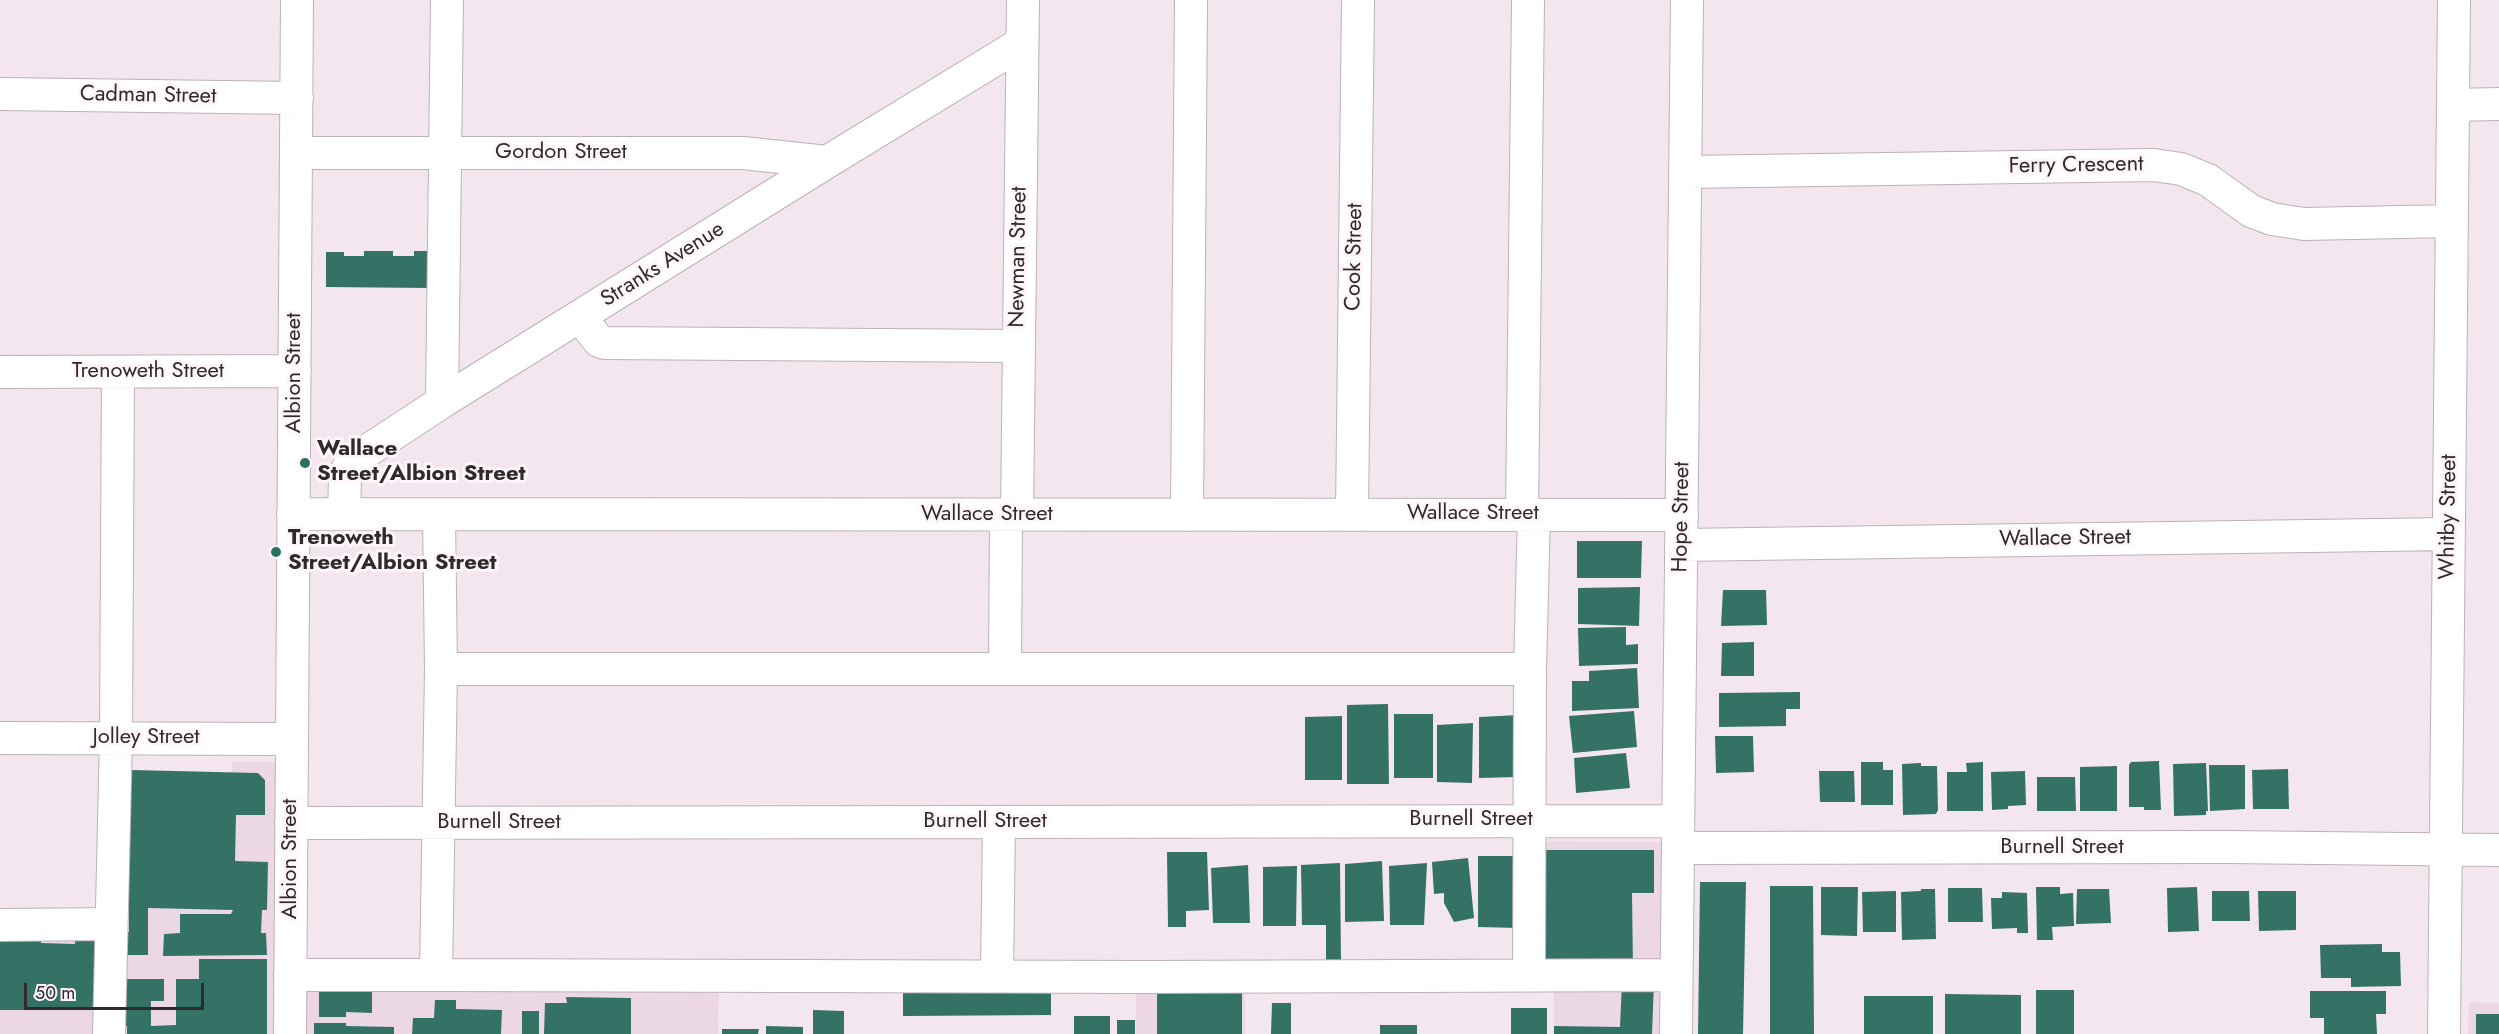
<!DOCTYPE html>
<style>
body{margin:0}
#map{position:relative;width:2499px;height:1034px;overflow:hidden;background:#f4e6ef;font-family:Jost,sans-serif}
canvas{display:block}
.scale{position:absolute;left:24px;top:983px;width:180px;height:27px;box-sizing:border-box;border:3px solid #2f2a2e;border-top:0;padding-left:8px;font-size:18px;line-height:21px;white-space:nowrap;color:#2f2a2e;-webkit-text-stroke:4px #fef5fb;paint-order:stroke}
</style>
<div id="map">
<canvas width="2499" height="1034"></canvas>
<div class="scale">50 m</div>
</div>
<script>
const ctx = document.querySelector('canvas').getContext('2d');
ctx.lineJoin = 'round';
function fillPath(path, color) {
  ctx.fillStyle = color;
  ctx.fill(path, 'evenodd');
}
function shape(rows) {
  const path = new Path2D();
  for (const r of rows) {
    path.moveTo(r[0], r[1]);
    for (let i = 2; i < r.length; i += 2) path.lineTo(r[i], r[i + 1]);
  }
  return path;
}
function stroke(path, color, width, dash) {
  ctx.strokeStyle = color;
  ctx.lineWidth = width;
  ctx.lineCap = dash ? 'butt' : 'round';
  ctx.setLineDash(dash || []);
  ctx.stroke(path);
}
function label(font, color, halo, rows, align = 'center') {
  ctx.font = font + ' Jost,sans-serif';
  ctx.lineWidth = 6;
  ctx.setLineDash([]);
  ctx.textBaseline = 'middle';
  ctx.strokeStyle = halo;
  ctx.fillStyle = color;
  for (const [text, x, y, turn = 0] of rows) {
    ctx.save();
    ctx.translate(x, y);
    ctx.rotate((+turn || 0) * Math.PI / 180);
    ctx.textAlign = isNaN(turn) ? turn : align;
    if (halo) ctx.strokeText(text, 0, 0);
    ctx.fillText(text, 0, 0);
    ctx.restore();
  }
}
const built = shape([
 [232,762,278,762,279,977,719,978,718,1034,0,1034,0,932,126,929,127,809,231,810],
 [1525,841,1662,842,1660,1034,1554,1034,1554,972],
 [1136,981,1245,981,1245,1034,1136,1034],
 [2469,1002,2499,1003,2499,1034,2468,1034]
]);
const building = shape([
 [364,251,393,251,393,256,414,256,414,251,431,251,431,288,326,287,326,252,344,252,344,256,364,256],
 [1577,541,1642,541,1641,578,1577,578],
 [1640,587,1639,626,1578,624,1578,588],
 [1723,590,1766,590,1767,625,1721,626],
 [1626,627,1626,645,1638,644,1638,664,1579,666,1578,628],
 [1754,642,1754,676,1721,676,1722,643],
 [1637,668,1639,708,1572,711,1572,681,1589,681,1589,671],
 [1800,692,1800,709,1786,709,1786,726,1719,727,1719,693],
 [1388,704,1389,784,1347,784,1347,705],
 [1634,711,1637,747,1573,753,1569,716],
 [1394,714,1433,714,1433,778,1394,778],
 [1519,715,1518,777,1479,778,1479,717],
 [1342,716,1342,780,1305,780,1305,717],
 [1473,723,1472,783,1437,782,1437,725],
 [1715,736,1753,736,1754,772,1716,773],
 [1626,753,1630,788,1576,793,1574,758],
 [2159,761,2161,810,2144,810,2144,807,2129,807,2129,765,2131,762],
 [1861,762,1883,762,1883,770,1893,770,1893,805,1861,805],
 [1983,762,1983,811,1947,811,1947,772,1967,772,1966,763],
 [1921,763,1921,766,1937,766,1938,810,1936,814,1903,815,1902,764],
 [2206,763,2208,811,2206,811,2206,815,2174,816,2173,764],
 [2209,765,2245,765,2245,809,2210,811],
 [2117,766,2117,811,2080,811,2080,767],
 [2288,769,2289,809,2253,809,2252,770],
 [131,770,258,773,265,780,265,815,236,815,235,861,268,862,267,910,262,910,261,933,266,933,267,955,163,956,164,934,180,933,180,914,231,914,233,910,148,908,148,955,119,955,119,932,129,932,129,908,117,908,119,787,131,787],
 [1819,771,1854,771,1855,802,1820,802],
 [2025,771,2026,805,2008,806,2008,809,1992,810,1991,772],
 [2037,777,2075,777,2076,811,2037,811],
 [1534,850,1654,850,1654,893,1632,893,1633,970,1544,970],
 [1167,852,1207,852,1209,910,1186,911,1186,927,1168,927],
 [1478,856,1521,856,1519,928,1478,927],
 [1468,858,1474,918,1454,922,1444,903,1444,893,1434,894,1432,862],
 [1382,861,1384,921,1345,922,1345,864],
 [1340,863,1341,963,1326,964,1326,925,1302,925,1301,865],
 [1427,863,1424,925,1390,925,1389,866],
 [1248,865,1250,923,1213,923,1211,868],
 [1297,866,1296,926,1263,926,1263,867],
 [1700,882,1746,882,1743,1034,1698,1034],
 [1770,886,1813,886,1814,1034,1770,1034],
 [1821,887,1858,887,1857,936,1821,935],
 [2036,887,2060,887,2060,894,2073,893,2074,926,2052,927,2053,940,2037,940],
 [2197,887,2199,931,2168,932,2167,888],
 [1948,888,1982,888,1983,922,1948,922],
 [1921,889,1935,889,1936,939,1902,940,1901,892,1921,891],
 [2077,889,2109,889,2111,923,2076,924],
 [1896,891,1896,932,1863,932,1862,892],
 [2212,891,2249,891,2250,921,2212,921],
 [2258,891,2296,891,2296,930,2259,931],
 [2002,892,2027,893,2028,933,2017,933,2017,928,1992,929,1991,898,2002,898],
 [0,936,41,936,41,943,75,944,75,937,100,937,105,1010,0,1010],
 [2382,944,2382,952,2400,952,2401,986,2351,987,2351,978,2321,978,2320,945],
 [199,959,267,959,267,1034,127,1034,127,1026,118,1026,123,979,164,979,164,1001,151,1001,151,1026,176,1025,176,979,199,979],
 [319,981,372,985,372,1013,346,1012,346,1017,319,1017],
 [1157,981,1242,982,1242,1034,1157,1034],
 [1622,981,1654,982,1652,1034,1554,1034,1554,1026,1620,1027],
 [1051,986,1051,1015,903,1016,903,987],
 [2036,990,2074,990,2074,1034,2036,1034],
 [2310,991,2386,991,2386,1014,2376,1014,2377,1034,2324,1034,2324,1018,2310,1018],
 [1945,994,2021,995,2021,1034,1945,1034],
 [1864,996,1933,996,1933,1034,1864,1034],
 [566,997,631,998,631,1034,544,1034,545,1003,567,1003],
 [435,1000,456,1000,456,1009,502,1010,501,1034,412,1034,413,1018,434,1018],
 [1272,1003,1291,1003,1291,1034,1271,1034],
 [1511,1008,1547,1008,1547,1034,1511,1034],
 [813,1010,844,1011,844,1034,813,1034],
 [522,1011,539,1011,539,1034,522,1034],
 [2476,1014,2499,1014,2499,1034,2476,1034],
 [1074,1016,1110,1016,1110,1034,1074,1034],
 [1117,1020,1135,1020,1135,1034,1117,1034],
 [314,1023,346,1023,346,1026,394,1027,394,1034,314,1034],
 [1380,1025,1417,1025,1417,1034,1380,1034],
 [766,1026,803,1027,803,1034,766,1034],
 [722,1029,759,1029,758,1034,722,1034]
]);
const minor = shape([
 [0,94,297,98],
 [2453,105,2499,104],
 [296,153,743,153,827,162],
 [1685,172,2154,165,2181,169,2208,180,2251,211,2272,219,2304,224,2452,221],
 [580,317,599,341,604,343,1018,346],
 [0,372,295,371],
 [442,402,447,0],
 [1352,513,1358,0],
 [293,514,1682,515],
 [344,514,345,477,348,468,358,457,442,402,827,162,1022,43],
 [1522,514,1528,0],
 [439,515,441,669,436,975,1146,977,1676,975],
 [1017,515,1023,0],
 [1187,515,1191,0],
 [1681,545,2449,534],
 [1005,667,1006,515],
 [441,669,1530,669],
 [0,738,292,739],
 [291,823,1678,821],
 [1678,848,2226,847,2499,850],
 [0,925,111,924],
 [290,975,436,975],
 [1529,975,1530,669,1534,514],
 [997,976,999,822],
 [109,1034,116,738,118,372],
 [290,1034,297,0],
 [1676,1034,1687,0],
 [2444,1034,2454,0]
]);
const markers = [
 [305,463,6,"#2c7062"],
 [276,552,6,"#2c7062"]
];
const streetNames = [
 ["Cadman Street",148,96,1],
 ["Gordon Street",561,153],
 ["Ferry Crescent",2076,166,-1],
 ["Newman Street",1019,257,-89],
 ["Cook Street",1355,257,-89],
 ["Stranks Avenue",663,265,-32],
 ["Trenoweth Street",148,372],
 ["Albion Street",295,373,-90],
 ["Wallace Street",1473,514],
 ["Wallace Street",987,515],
 ["Hope Street",1682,517,-89],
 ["Whitby Street",2449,517,-89],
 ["Wallace Street",2065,539,-1],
 ["Jolley Street",146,738],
 ["Burnell Street",1471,820],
 ["Burnell Street",985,822],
 ["Burnell Street",499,823],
 ["Burnell Street",2062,848],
 ["Albion Street",291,859,-90]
];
const poiNames = [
 ["Wallace",317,450],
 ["Street/Albion Street",317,475],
 ["Trenoweth",288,539],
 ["Street/Albion Street",288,564]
];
fillPath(built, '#ecd7e5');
fillPath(building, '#347265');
stroke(minor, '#beb0b9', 34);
stroke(minor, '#fff', 32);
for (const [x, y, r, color] of markers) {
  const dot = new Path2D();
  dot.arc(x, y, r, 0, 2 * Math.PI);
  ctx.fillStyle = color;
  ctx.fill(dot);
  stroke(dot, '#fef5fb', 2);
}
label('22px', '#2f2a2e', '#fef5fb', streetNames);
label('bold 22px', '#2f2a2e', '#fef5fb', poiNames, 'left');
</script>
